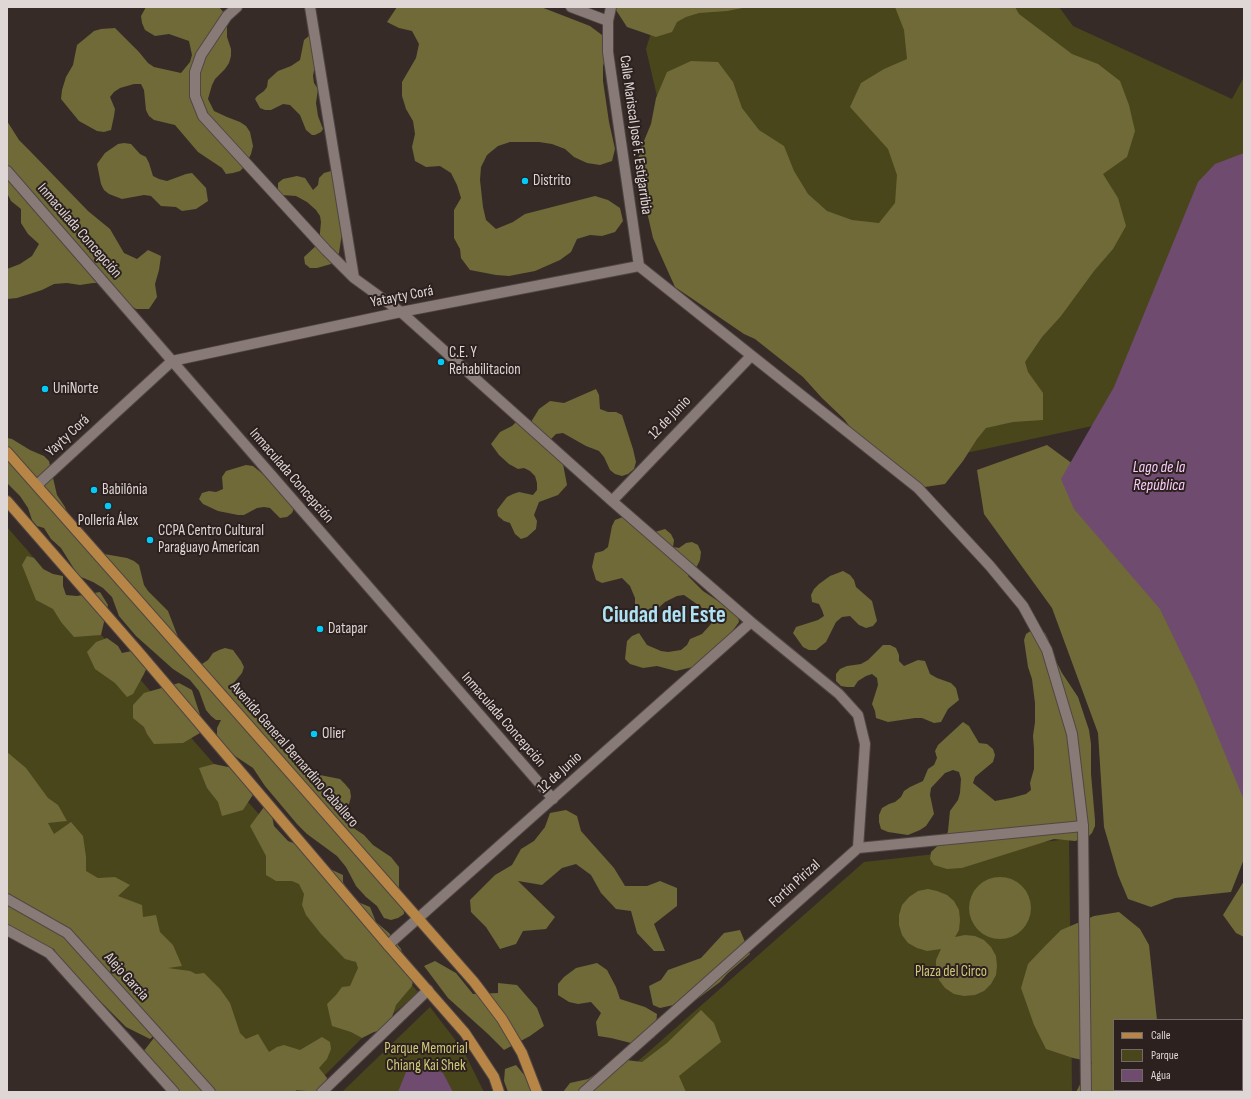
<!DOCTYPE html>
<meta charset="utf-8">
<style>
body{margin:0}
#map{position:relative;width:1251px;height:1099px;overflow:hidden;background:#372b28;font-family:"Sofia Sans Condensed",sans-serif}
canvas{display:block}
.frame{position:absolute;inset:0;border:8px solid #ded7d5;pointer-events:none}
.legend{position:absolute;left:1113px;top:1019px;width:130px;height:72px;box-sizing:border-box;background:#2c211f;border:1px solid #736a68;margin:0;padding:5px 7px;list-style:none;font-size:12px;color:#ded7d5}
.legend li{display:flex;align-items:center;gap:8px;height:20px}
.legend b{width:20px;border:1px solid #736a68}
</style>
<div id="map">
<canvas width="1251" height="1099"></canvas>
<div class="frame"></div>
<ul class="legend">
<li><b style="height:5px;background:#b78646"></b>Calle</li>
<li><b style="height:11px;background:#4a461b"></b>Parque</li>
<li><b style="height:11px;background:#6e4b6f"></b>Agua</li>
</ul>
</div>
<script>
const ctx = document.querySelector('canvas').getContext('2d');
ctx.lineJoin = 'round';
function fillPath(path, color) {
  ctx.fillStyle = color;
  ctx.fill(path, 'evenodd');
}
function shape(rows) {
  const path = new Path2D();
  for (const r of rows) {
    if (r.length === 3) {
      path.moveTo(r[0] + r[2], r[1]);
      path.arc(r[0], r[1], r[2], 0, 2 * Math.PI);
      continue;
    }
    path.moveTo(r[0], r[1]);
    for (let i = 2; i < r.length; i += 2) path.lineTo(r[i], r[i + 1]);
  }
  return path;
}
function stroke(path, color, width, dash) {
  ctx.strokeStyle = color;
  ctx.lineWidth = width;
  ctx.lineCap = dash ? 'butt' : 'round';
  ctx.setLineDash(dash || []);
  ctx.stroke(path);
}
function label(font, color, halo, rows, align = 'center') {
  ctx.font = font + ' "Sofia Sans Condensed",sans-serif';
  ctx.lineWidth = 4;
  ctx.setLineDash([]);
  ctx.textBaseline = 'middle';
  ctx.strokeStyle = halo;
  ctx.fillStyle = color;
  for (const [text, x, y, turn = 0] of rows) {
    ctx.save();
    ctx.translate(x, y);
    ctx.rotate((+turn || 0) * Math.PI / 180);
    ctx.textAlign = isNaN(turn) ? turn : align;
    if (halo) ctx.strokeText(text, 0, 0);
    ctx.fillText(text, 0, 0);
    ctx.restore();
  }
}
const green = shape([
 [659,7,1059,7,1073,26,1232,99,1244,77,1244,230,1121,420,942,458,701,285,646,49],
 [7,527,214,764,419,993,362,1038,308,1092,222,1092,7,884],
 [1069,839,1072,1092,603,1092,864,862],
 [430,1007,463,1050,484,1092,342,1092]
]);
const forest = shape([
 [146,7,219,7,227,16,227,37,231,49,231,56,229,63,225,69,215,79,212,85,208,99,214,111,227,117,240,122,246,126,250,132,253,146,251,154,245,166,240,171,233,173,226,174,222,168,198,152,175,125,154,120,149,116,146,110,144,90,141,84,134,84,120,88,114,92,110,97,115,109,114,116,111,130,104,132,97,131,79,121,61,99,62,90,66,77,73,65,77,45,94,31,101,29,115,28,139,52,148,63,154,67,181,73,190,62,192,55,189,41,169,34,155,36,145,30,142,23,141,16],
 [397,7,541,7,590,26,602,35,608,52,603,66,603,81,609,122,615,149,612,161,600,165,587,163,574,157,565,149,552,144,539,142,510,142,498,146,487,155,481,167,480,180,483,207,486,220,496,229,513,222,525,214,595,196,608,200,620,208,623,221,615,232,602,236,590,235,577,239,571,252,560,260,535,271,509,276,496,275,470,270,461,258,460,249,454,238,454,210,461,198,457,185,451,173,440,166,426,167,415,161,412,147,415,134,413,121,406,109,402,96,402,82,416,58,419,44,412,31,399,28,387,22],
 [614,7,748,7,727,11,699,13,686,17,677,22,672,32,656,37,627,27],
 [895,7,1015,7,1019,14,1072,54,1098,64,1120,81,1129,105,1135,131,1127,157,1103,174,1118,198,1126,226,1113,249,1094,271,1061,316,1042,337,1025,362,1028,372,1043,393,1043,420,1013,422,986,428,977,439,963,461,945,484,918,488,861,441,844,419,822,398,803,377,755,339,744,334,675,287,653,238,647,212,646,185,638,159,641,148,651,124,656,98,667,72,691,61,718,62,733,82,742,108,759,130,784,146,794,171,808,194,827,211,852,220,879,223,895,203,897,175,888,149,850,107,861,83,884,69,907,59,904,30],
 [310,35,316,59,313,76,314,83,318,89,316,103,318,116,323,129,321,132,315,135,312,135,306,130,300,115,290,105,283,104,271,110,265,110,260,108,255,99,257,96,264,91,267,87,268,80,278,71,291,66,300,60,304,40],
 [7,121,19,140,29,150,88,211,110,229,124,253,137,259,148,250,161,256,159,270,155,284,157,297,149,309,136,309,125,302,118,290,106,283,93,283,80,285,67,283,54,284,42,290,17,298,7,299,7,269,20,264,32,256,39,244,28,234,21,223,21,209,11,201,7,193],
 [124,143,131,144,140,154,146,157,149,163,153,176,159,179,167,181,186,174,192,173,206,188,208,201,196,209,182,211,176,207,161,206,151,196,144,195,122,199,109,194,104,190,101,184,97,164,105,153,118,144],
 [331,171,337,173,344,220,339,253,336,259,331,264,317,268,310,268,305,264,304,257,319,243,321,222,320,216,316,210,307,202,296,196,282,195,278,190,278,183,283,179,297,176,305,178,313,190,318,185,319,178,324,173],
 [596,389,599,395,600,409,608,412,616,412,622,415,633,449,636,462,634,469,628,474,622,476,615,474,610,470,604,457,599,451,586,446,563,433,556,434,551,439,555,452,563,464,567,485,558,495,539,502,534,515,537,521,536,529,527,537,521,539,515,534,510,523,504,521,498,516,497,510,507,497,513,494,519,492,533,495,537,490,537,483,535,476,530,471,524,468,518,469,509,464,499,455,491,444,500,432,512,426,517,421,524,424,531,422,539,409,550,401,564,403],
 [7,438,12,439,30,450,44,456,49,461,57,495,65,507,70,520,80,529,86,533,99,549,104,554,127,558,134,561,139,565,144,585,148,591,168,611,178,637,196,660,202,664,208,660,213,653,219,650,225,648,233,650,241,661,244,667,242,673,233,684,235,690,241,692,247,696,253,709,250,712,270,729,280,748,309,767,320,775,340,779,345,784,350,790,351,797,349,804,344,810,344,816,348,822,352,827,364,835,373,845,391,857,399,867,399,887,403,901,404,914,398,918,391,920,384,918,377,906,366,897,356,886,346,867,337,856,307,834,297,824,265,786,253,768,229,752,219,742,217,736,217,728,221,720,216,720,211,716,206,710,199,691,190,680,173,669,136,636,119,616,112,597,103,588,93,582,81,577,76,572,61,548,51,539,44,528,37,526,32,520,28,508,20,496,7,483],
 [1047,445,1148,519,1244,734,1244,859,1231,892,1175,898,1151,907,1128,899,1118,875,1104,827,1098,733,1052,608,984,514,977,470],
 [246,465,253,466,264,475,295,506,292,513,287,517,280,518,270,508,264,507,257,508,244,515,238,515,218,511,203,504,199,499,202,493,209,491,216,492,223,489,222,477,226,471],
 [628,515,645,535,665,529,671,534,674,540,673,547,679,548,686,543,692,542,698,545,701,552,700,560,697,566,688,576,703,591,721,603,738,616,739,622,731,633,728,639,697,666,676,671,657,666,643,668,630,664,625,659,627,641,632,636,639,633,647,645,661,651,668,652,681,650,687,645,690,639,702,634,711,624,710,617,701,607,684,595,677,596,665,602,655,611,642,615,637,612,635,605,635,598,630,586,622,578,602,583,596,580,592,567,595,553,603,551,608,547,612,526,615,520],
 [27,556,34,558,43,569,53,574,63,576,63,586,66,595,77,596,100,592,108,605,101,635,74,637,61,622,53,609,36,600,22,565],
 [843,571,850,575,854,580,856,587,872,601,877,621,873,626,866,628,859,625,850,616,842,617,836,622,826,642,816,650,809,650,803,647,793,633,796,627,818,620,824,616,822,610,819,604,812,602,811,595,814,589,819,584,830,576],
 [1039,628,1045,633,1048,639,1056,661,1062,673,1078,697,1089,730,1091,744,1091,774,1095,820,1095,826,1092,833,1088,837,1075,841,1054,839,962,868,947,869,934,865,930,859,931,852,946,838,948,831,950,811,958,800,960,793,961,779,959,772,953,770,945,773,931,788,930,795,934,814,926,826,920,830,908,835,888,832,881,829,879,822,879,815,882,808,889,804,895,802,901,797,904,791,910,787,923,781,928,769,934,765,937,758,935,751,938,745,963,722,969,726,979,743,987,744,993,749,995,755,993,762,975,777,973,783,995,801,1011,798,1026,794,1031,790,1030,783,1034,769,1034,749,1033,736,1035,722,1035,703,1032,679,1028,667,1024,640,1026,634,1032,630],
 [107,638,118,646,122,653,137,650,151,658,144,674,133,694,127,697,115,683,95,669,87,652,96,642],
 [883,645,890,645,896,648,899,655,899,661,904,666,918,660,925,661,930,674,937,678,951,683,956,688,959,700,948,709,941,722,934,723,922,718,915,718,888,722,876,718,875,711,872,704,878,685,877,678,872,674,866,676,858,681,854,687,847,687,841,686,836,681,836,674,840,669,847,666,861,664,868,660],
 [179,683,192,690,205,730,183,743,154,744,147,734,144,727,133,718,133,705,144,693],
 [7,752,26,768,48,798,58,805,67,821,48,823,54,834,71,822,83,836,86,857,86,871,98,878,115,877,130,885,118,896,142,905,143,917,156,915,160,932,173,945,182,966,168,968,190,971,196,974,204,973,220,989,230,1003,240,1033,246,1039,258,1034,269,1052,277,1047,284,1045,300,1050,322,1037,330,1042,331,1049,327,1059,319,1068,327,1078,325,1089,317,1092,296,1090,296,1092,180,1092,143,1052,160,1030,150,1039,126,1027,83,984,63,969,54,949,23,939,7,927],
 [214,764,247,771,256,790,243,810,222,816,218,802,207,788,199,768],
 [264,807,272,816,274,826,288,841,314,851,317,870,330,869,343,875,343,882,349,892,358,902,370,907,376,922,389,933,401,949,405,964,414,975,412,986,396,1005,388,1029,374,1032,362,1038,351,1032,332,1026,327,1004,336,995,342,987,350,986,358,968,356,962,345,959,321,934,306,915,302,905,304,894,299,884,292,881,276,881,266,875,266,856,250,826],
 [566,810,577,816,581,831,614,868,625,886,647,886,660,881,677,888,677,906,654,924,665,951,654,951,637,933,631,911,616,909,601,893,591,875,576,864,562,868,542,885,518,881,555,917,546,929,523,931,516,944,500,949,486,927,471,912,470,900,495,875,512,865,521,849,534,841,545,827,550,813],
 [1000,908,31],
 [1244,881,1244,937,1236,933,1223,915],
 [928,889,937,891,947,895,954,901,959,910,960,920,959,930,955,937,965,935,975,936,984,940,991,947,996,956,997,966,996,975,991,984,984,991,975,995,964,996,954,994,945,988,939,980,936,970,936,960,941,949,927,951,917,948,908,943,902,935,899,925,899,915,902,905,909,897,918,891],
 [1119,912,1140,929,1149,945,1157,1020,1114,1020,1114,1090,1224,1090,1226,1091,1228,1090,1242,1090,1242,1078,1244,1076,1244,1092,1076,1092,1092,1062,1073,1058,1046,1049,1034,1025,1021,988,1028,964,1046,945,1061,930,1094,916],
 [740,930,750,954,727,974,720,982,696,1000,660,1008,653,1005,649,986,661,980,668,970,701,958,724,933],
 [435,961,456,973,473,994,498,993,498,983,517,985,537,1008,544,1026,530,1036,504,1050,488,1034,448,998,424,966],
 [597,963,607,970,616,987,620,999,645,1007,657,1014,655,1037,643,1046,611,1038,598,1036,596,1022,601,1013,591,1002,578,1004,569,1002,558,995,558,984,564,977,576,968],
 [701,1010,714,1023,721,1042,679,1076,686,1092,563,1092,570,1083,588,1079,619,1059,642,1062,667,1043],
 [516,1065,530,1082,533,1092,508,1092,504,1081,505,1069]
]);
const water = shape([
 [1244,153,1244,800,1197,686,1160,609,1074,509,1061,479,1114,387,1198,182,1215,164],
 [434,1069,443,1073,453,1092,398,1092,406,1072]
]);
const street = shape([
 [237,7,227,16,201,55,195,72,195,96,203,116,326,250,354,278,401,312,612,501,751,622,839,694,858,715,865,744,858,848],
 [310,7,354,278],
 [571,7,608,21],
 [7,171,553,799],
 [37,485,172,361,401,312,639,266],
 [612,501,751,356],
 [388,945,751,622],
 [322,1092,428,990],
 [584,1092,858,848,1083,826]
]);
const secondary = shape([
 [611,7,608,21,608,52,639,266,918,488,990,566,1023,606,1047,650,1072,734,1083,826,1086,1092],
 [7,899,67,933,210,1092],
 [7,930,49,953,174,1092]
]);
const primary = shape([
 [7,452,227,701,474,982,502,1019,522,1053,537,1092],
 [7,501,137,650,388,945,465,1033,494,1077,499,1092]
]);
const markers = [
 [525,181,4,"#03cbf9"],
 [441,362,4,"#03cbf9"],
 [45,389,4,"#03cbf9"],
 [94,490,4,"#03cbf9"],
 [108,506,4,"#03cbf9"],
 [150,540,4,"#03cbf9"],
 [320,629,4,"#03cbf9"],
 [314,734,4,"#03cbf9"]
];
const streetNames = [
 ["Calle Mariscal José F. Estigarribia",635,135,82],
 ["Inmaculada Concepción",79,231,49],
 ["Yatayty Corá",402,297,-11],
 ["12 de Junio",670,418,-46],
 ["Yayty Corá",68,436,-43],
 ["Inmaculada Concepción",291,476,49],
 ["Inmaculada Concepción",503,720,49],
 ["Avenida General Bernardino Caballero",294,755,49],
 ["12 de Junio",560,773,-42],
 ["Fortín Pirizal",795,884,-42],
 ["Alejo García",126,977,48]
];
const poiNames = [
 ["Distrito",533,181],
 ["C.E. Y",449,353],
 ["Rehabilitacion",449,370],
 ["UniNorte",53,389],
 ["Babilônia",102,490],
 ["Pollería Álex",108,521,"center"],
 ["CCPA Centro Cultural",158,531],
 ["Paraguayo American",158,548],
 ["Datapar",328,629],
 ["Olier",322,734]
];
const parkNames = [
 ["Plaza del Circo",951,972],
 ["Parque Memorial",426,1049],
 ["Chiang Kai Shek",426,1066]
];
const waterNames = [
 ["Lago de la",1159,468],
 ["República",1159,486]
];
const townNames = [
 ["Ciudad del Este",664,616]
];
fillPath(green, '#4a461b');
fillPath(forest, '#6f6a38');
fillPath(water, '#6e4b6f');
stroke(street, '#504744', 12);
stroke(secondary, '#504744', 12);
stroke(primary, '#504744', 12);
stroke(street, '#887b77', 10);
stroke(secondary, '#887b77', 10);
stroke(primary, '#b78646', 10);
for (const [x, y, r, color] of markers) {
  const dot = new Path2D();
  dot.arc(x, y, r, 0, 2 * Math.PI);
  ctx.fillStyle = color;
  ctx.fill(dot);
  stroke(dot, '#2c211f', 1.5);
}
label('15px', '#ded7d5', '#2c211f', streetNames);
label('15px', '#ded7d5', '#2c211f', poiNames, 'left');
label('15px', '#cfc879', '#2c211f', parkNames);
label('italic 16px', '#faccfb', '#2c211f', waterNames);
label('bold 23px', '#aee3f6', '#2c211f', townNames);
</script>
